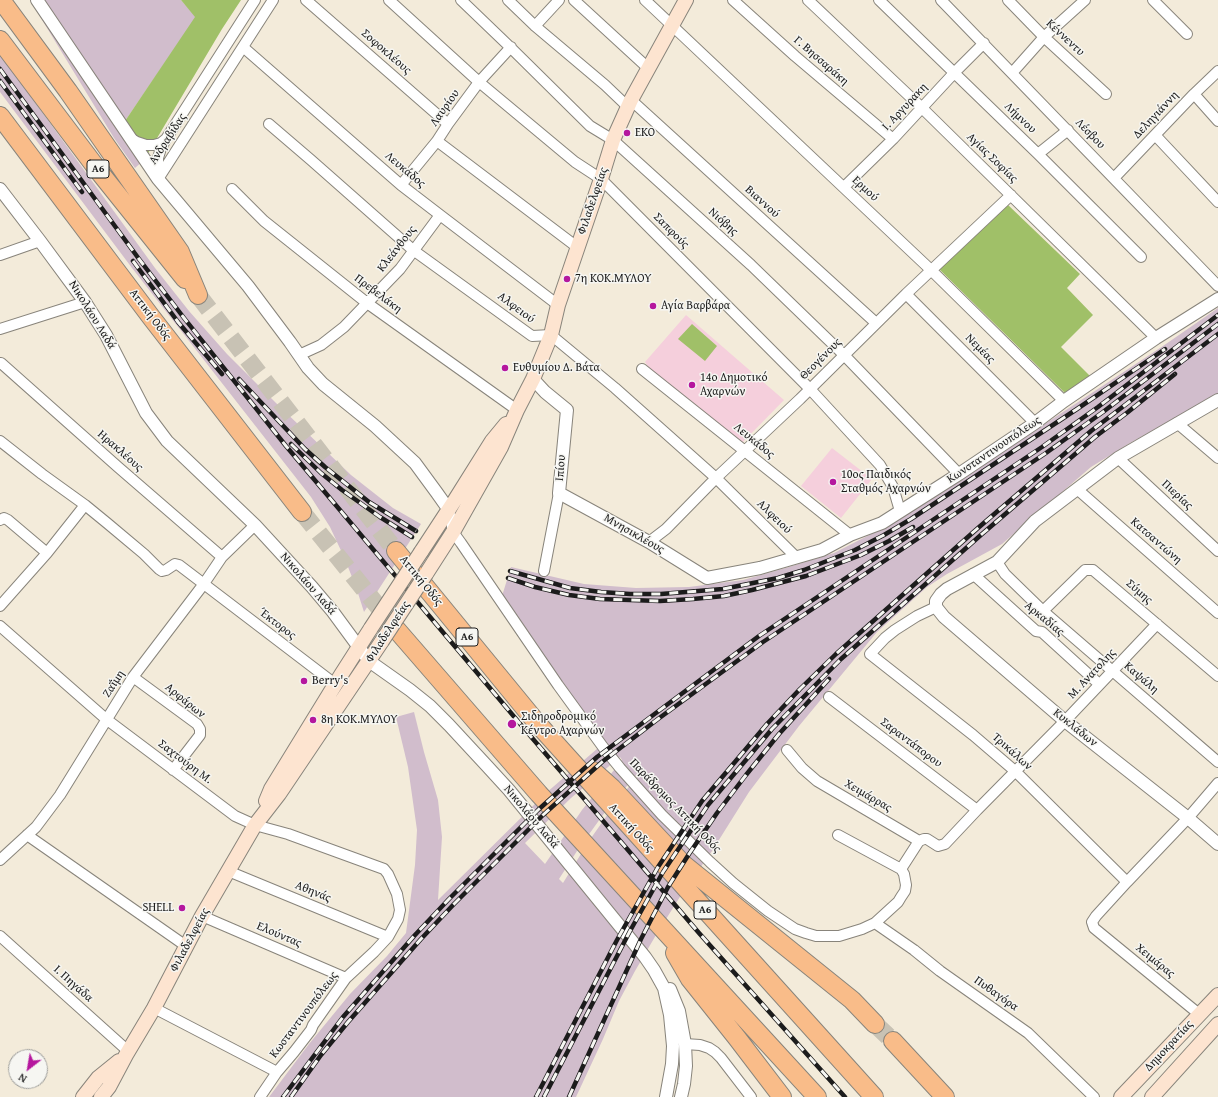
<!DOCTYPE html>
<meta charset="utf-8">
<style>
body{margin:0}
#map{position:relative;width:1218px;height:1097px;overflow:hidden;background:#f3ebda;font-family:"Gentium Book Plus",serif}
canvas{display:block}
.north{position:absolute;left:8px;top:1049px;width:40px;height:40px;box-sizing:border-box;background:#f6f6f2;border:1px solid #9f9f9c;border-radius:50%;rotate:211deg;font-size:11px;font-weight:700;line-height:16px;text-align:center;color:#1c1c1c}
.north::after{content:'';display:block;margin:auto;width:14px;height:18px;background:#b5179e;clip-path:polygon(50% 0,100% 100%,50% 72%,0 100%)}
</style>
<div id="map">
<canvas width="1218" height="1097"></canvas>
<div class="north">N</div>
</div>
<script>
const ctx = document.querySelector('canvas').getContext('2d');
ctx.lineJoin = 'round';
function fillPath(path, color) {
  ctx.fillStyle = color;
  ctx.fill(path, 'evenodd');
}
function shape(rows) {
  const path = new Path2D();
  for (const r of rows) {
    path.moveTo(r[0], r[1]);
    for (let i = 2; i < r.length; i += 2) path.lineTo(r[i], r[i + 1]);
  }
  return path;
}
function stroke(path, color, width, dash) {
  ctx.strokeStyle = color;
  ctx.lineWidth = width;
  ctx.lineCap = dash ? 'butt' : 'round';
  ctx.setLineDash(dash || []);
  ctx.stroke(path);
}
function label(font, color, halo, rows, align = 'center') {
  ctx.font = font + ' "Gentium Book Plus",serif';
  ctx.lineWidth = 3;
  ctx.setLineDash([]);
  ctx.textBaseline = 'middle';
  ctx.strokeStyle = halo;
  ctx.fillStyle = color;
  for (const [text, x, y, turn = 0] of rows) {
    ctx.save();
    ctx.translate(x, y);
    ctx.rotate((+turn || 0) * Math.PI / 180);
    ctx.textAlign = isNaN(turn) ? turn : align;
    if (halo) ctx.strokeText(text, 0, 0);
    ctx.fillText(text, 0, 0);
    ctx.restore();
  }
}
const built = shape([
 [686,315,784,400,742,443,649,368,645,362],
 [832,448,872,479,841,518,801,486]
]);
const industrial = shape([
 [30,0,181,0,196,17,121,127,144,160,135,168,114,138],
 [0,54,155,268,189,311,227,354,276,403,351,475,393,508,421,524,364,612,356,587,344,557,330,527,311,497,132,268,0,92],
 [1218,308,1218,394,1130,443,1091,467,1002,544,947,574,927,587,877,632,799,726,749,792,712,851,683,892,656,935,635,971,619,1001,603,1039,576,1097,269,1097,309,1044,350,994,387,956,406,933,415,865,417,830,408,767,396,717,414,712,424,752,438,800,442,837,438,900,546,793,605,742,502,596,511,567,584,584,636,588,689,587,743,580,789,567,834,553,879,530,925,503,1163,346],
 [620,757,622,760,582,810,545,864,525,843,571,798],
 [637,774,638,776,617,801,589,841,563,883,559,879,577,851,605,812]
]);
const green = shape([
 [181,0,241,0,222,29,144,160,121,127,195,17],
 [1007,204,1080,274,1067,288,1093,315,1061,347,1091,377,1066,394,939,269],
 [692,324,717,346,705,361,678,339]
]);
const motorwayTunnel = shape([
 [198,295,396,551],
 [302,512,396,629],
 [875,1024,893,1041]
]);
const minor = shape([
 [306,0,448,124],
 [389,0,479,82,575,162,601,179,810,389,880,465,893,487,900,511],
 [461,0,510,47,590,126,613,140,751,265,844,355,959,474],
 [508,0,535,26,605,85,628,107],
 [574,0,648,68],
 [645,0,931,270,1064,401],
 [733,0,795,56,893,139],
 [808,0,922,108,1156,338],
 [879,0,1038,154,1141,257],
 [941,0,1218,286],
 [1008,0,1044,37,1106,94],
 [1153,0,1187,34],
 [535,26,559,0],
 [243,47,401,185,440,215,558,305],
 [1012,73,1044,37,1085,0],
 [1194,94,1218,121],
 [631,100,876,323],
 [269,124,311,160,413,250,532,336,551,335,615,388,716,478,796,557],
 [1155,135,1218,202],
 [130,138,137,142,146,145,154,145,161,143,166,139],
 [437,141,577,247],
 [1038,154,1068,130],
 [1114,178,1194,94,1218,71],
 [158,179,273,0],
 [158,179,158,158,161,148,166,139,255,0],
 [401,185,437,141,448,124,479,82,511,47],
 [844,187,893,139,955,72,984,43],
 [232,189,264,221,367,303,517,410],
 [0,255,40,241],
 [906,294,1035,423],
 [0,329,85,302],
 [299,355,321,345,344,327,400,269,440,215],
 [0,364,1,363,118,467,222,557],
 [642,369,850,535],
 [1177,423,1218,458],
 [0,441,42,474,85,505,107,523,144,554,159,569,162,571,166,570,175,564,179,565,335,684],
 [1118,458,1218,551],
 [1077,489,1218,613],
 [449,510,453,532,461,543,558,685,603,747,620,768,662,815,710,862,733,883,768,911,795,929,806,933,816,936,839,936,862,929,875,923,898,902,901,897,905,891,906,885,904,874,901,869,919,841],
 [0,520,4,518,8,520,47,553],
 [649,542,666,529,716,478,800,399,906,294,1011,195],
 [997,562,1005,574,1043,611,1218,762],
 [544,571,559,493],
 [973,574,1036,631,1042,632,1099,684],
 [0,606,47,553,85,505],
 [936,607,917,616,895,630,885,638,870,654,973,735,1015,771,1127,882],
 [1043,611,1085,570,1093,570,1218,676],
 [0,626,106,719,235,816,255,825,288,834,384,869,388,874,397,894,400,910,398,919,388,937,374,952,346,978,313,1025,311,1030,294,1052,277,1072,260,1097],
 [133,677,197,724,200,729,200,735,173,770],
 [829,697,977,810],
 [787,750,802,768,817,781,919,841],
 [27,835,186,946],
 [838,835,901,869],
 [919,841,924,839,927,839,938,846,945,844,977,810,1065,721,1157,624],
 [0,860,36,827,60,795,133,677,203,585,222,557,255,525],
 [228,871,388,937],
 [202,916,346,978],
 [875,923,914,950,940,971,1028,1033,1094,1097],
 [0,936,128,1051],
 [154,1008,277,1072],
 [1199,1014,1094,928,1092,922,1096,916,1127,882,1188,818,1218,783],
 [685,1044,700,1045,709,1048,715,1052,721,1058,751,1097]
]);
const tertiary = shape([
 [37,0,158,179,248,286,290,342,308,368,323,384,375,426,415,463,437,493,449,510],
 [0,189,40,241,85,302,106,335,146,413,167,441,255,525,312,587,333,612,369,661,410,690,430,706,449,725,487,766,509,790,645,957,654,970,664,988,670,1015,673,1046,672,1064,666,1097],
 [533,379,545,392,567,410,559,493,649,542,707,578,760,568,822,550,850,535,882,523,959,474,1035,423,1064,401,1156,338,1218,299],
 [1218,400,1118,458,1035,521,997,562,947,589,941,594,936,601,936,607,944,617,1065,721,1188,818,1218,844],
 [670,989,679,1011,685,1044,686,1066,684,1084,681,1097]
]);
const secondary = shape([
 [421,552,455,500,492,441,506,424],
 [426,574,453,532,501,447,517,410,533,379,551,335,558,305,601,179,613,140,631,100,686,0],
 [266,801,271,789,341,675,371,628],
 [83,1097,98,1078,119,1061],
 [101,1097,109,1087,126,1055,154,1008,202,916,255,825,279,794,382,641],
 [1121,1097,1218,995],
 [1152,1097,1218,1024]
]);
const motorway = shape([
 [1,0,68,91,180,252,198,295],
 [0,40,101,174,185,279],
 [0,116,151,317,302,512],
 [396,551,537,723,874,1097],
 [396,629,539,794,817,1097],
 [593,771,612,788,683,864,852,1000,875,1024],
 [675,953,690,979,737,1038,782,1097],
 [893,1041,945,1097]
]);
const rail = shape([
 [0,69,139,259,184,318,286,446,527,732,699,933,845,1097],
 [0,81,82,192],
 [133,261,178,322,222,374],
 [239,379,305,449,325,467,369,502,416,531],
 [291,444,321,473,342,490,380,517,412,537],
 [510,571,570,588,601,592,630,594,661,594,723,589,778,578,804,570,855,550,884,535,911,519,1077,409,1165,349],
 [508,578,535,587,569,595,600,599,660,601,693,599,724,596,752,590,806,576,861,555,889,541,913,527],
 [283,1097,343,1017,415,935,449,899,538,810,597,757,759,636,1042,447,1098,407,1218,315],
 [291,1097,321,1055,348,1022,421,939,454,904,543,815,602,762,658,719,763,642,1046,453,1103,412,1218,324],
 [536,1097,617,940,658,867,702,801,767,724,800,689,836,654,978,528,1091,431,1218,334],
 [544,1097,630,931,663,872,708,805,772,729,841,659,982,534,1095,437,1128,412,1175,374],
 [569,1097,641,939,668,887,689,854,717,813,746,775,779,734,829,679]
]);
const secondaryBridge = shape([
 [371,628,421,552],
 [382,641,426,574]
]);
const markers = [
 [627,133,4,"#b5179e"],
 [567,279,4,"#b5179e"],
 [653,306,4,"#b5179e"],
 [505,368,4,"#b5179e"],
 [692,385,4,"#b5179e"],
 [833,482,4,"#b5179e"],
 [304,681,4,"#b5179e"],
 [313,720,4,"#b5179e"],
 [512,724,5,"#b5179e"],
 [182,908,4,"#b5179e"]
];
const shields = [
 [98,169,22],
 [467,637,22],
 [705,910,22]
];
const shieldNames = [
 ["Α6",98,169],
 ["Α6",467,637],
 ["Α6",705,910]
];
const streetNames = [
 ["Κέννεντυ",1065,38,43],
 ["Σοφοκλέους",386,52,41],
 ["Γ. Βησσαράκη",821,61,41],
 ["Ι. Αργυρακη",905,107,-47],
 ["Λαυρίου",445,108,-55],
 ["Δεληγιάννη",1156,115,-47],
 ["Λήμνου",1020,118,44],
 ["Λέσβου",1090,134,46],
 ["Ανδραβίδας",168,139,-57],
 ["Αγίας Σοφίας",992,158,44],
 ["Λευκάδος",405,170,40],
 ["Ερμού",865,189,43],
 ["Φιλαδελφείας",593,201,-71],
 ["Βιαννού",762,202,42],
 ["Νιόβης",723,222,42],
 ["Σαπφούς",671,231,45],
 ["Κλεάνθους",397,249,-52],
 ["Πρεβελάκη",378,294,37],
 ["Αλφειού",516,308,37],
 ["Νικολάου Λαδά",92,315,58],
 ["Αττική Οδός",150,315,53],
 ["Νεμέας",980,349,45],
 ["Θεογένους",821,359,-45],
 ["Λευκάδος",754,441,39],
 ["Κωνσταντινουπόλεως",994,450,-34],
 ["Ηρακλέους",120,451,41],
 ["Ιπίου",561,468,-85],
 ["Πιερίας",1177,495,43],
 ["Αλφειού",774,517,44],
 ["Μνησικλέους",634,534,30],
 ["Κατσαντώνη",1156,541,41],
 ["Αττική Οδός",421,581,51],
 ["Νικολάου Λαδά",308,584,49],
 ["Σύμης",1139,592,41],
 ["Αρκαδίας",1044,619,39],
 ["Έκτορος",277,624,37],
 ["Φιλαδελφείας",388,632,-57],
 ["Μ. Ανατολης",1092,674,-47],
 ["Καψάλη",1141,678,41],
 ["Ζαΐμη",114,684,-57],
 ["Αρφάρων",185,701,39],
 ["Κυκλάδων",1075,728,39],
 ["Σαραντάπορου",911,743,37],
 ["Τρικάλων",1012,752,42],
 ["Σαχτούρη Μ.",185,762,37],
 ["Χειμάρρας",868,796,30],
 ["Παράδρομος Αττική Οδός",675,806,46],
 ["Νικολάου Λαδά",531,817,50],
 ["Αττική Οδός",631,828,48],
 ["Αθηνάς",313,892,22],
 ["Ελούντας",279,935,23],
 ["Φιλαδελφείας",190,940,-62],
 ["Χειμάρας",1155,961,39],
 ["Ι. Πηγάδα",73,984,42],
 ["Πυθαγόρα",996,994,35],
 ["Κωσταντινουπόλεως",304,1015,-53],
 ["Δημοκρατίας",1169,1046,-47]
];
const poiNames = [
 ["EKO",635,133],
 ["7η ΚΟΚ.ΜΥΛΟΥ",575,279],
 ["Αγία Βαρβάρα",661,306],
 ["Ευθυμίου Δ. Βάτα",513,368],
 ["14ο Δημοτικό",700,378],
 ["Αχαρνών",700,392],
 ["10ος Παιδικός",841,475],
 ["Σταθμός Αχαρνών",841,489],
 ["Berry's",312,681],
 ["Σιδηροδρομικό",521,717],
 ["Κέντρο Αχαρνών",521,731],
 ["8η ΚΟΚ.ΜΥΛΟΥ",321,720],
 ["SHELL",174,908,"right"]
];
fillPath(built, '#f5cfdc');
fillPath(industrial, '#d1bdcc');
fillPath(green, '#a0c068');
stroke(motorwayTunnel, '#c8c2b4', 18, [18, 9]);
stroke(minor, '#88847b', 12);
stroke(tertiary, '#88847b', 14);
stroke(secondary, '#88847b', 16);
stroke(motorway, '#88847b', 20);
stroke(minor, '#fff', 10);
stroke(tertiary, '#fff', 12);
stroke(secondary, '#fde4d0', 14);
stroke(motorway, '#f9bc89', 18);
stroke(rail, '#1c1c1c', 4.5);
stroke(rail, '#f6f6f2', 3, [9]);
stroke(secondaryBridge, '#88847b', 16, []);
stroke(secondaryBridge, '#fde4d0', 14);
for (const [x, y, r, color] of markers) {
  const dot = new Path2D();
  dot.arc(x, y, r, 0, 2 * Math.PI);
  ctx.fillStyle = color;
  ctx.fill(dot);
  stroke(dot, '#f6f6f2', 1.5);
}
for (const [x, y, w] of shields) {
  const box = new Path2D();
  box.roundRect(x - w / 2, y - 9, w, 18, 3);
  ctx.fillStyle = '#f6f6f2';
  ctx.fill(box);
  stroke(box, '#1c1c1c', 1);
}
label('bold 11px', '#1c1c1c', null, shieldNames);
label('12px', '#1c1c1c', '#f6f6f2', streetNames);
label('12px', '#1c1c1c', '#f6f6f2', poiNames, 'left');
</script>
